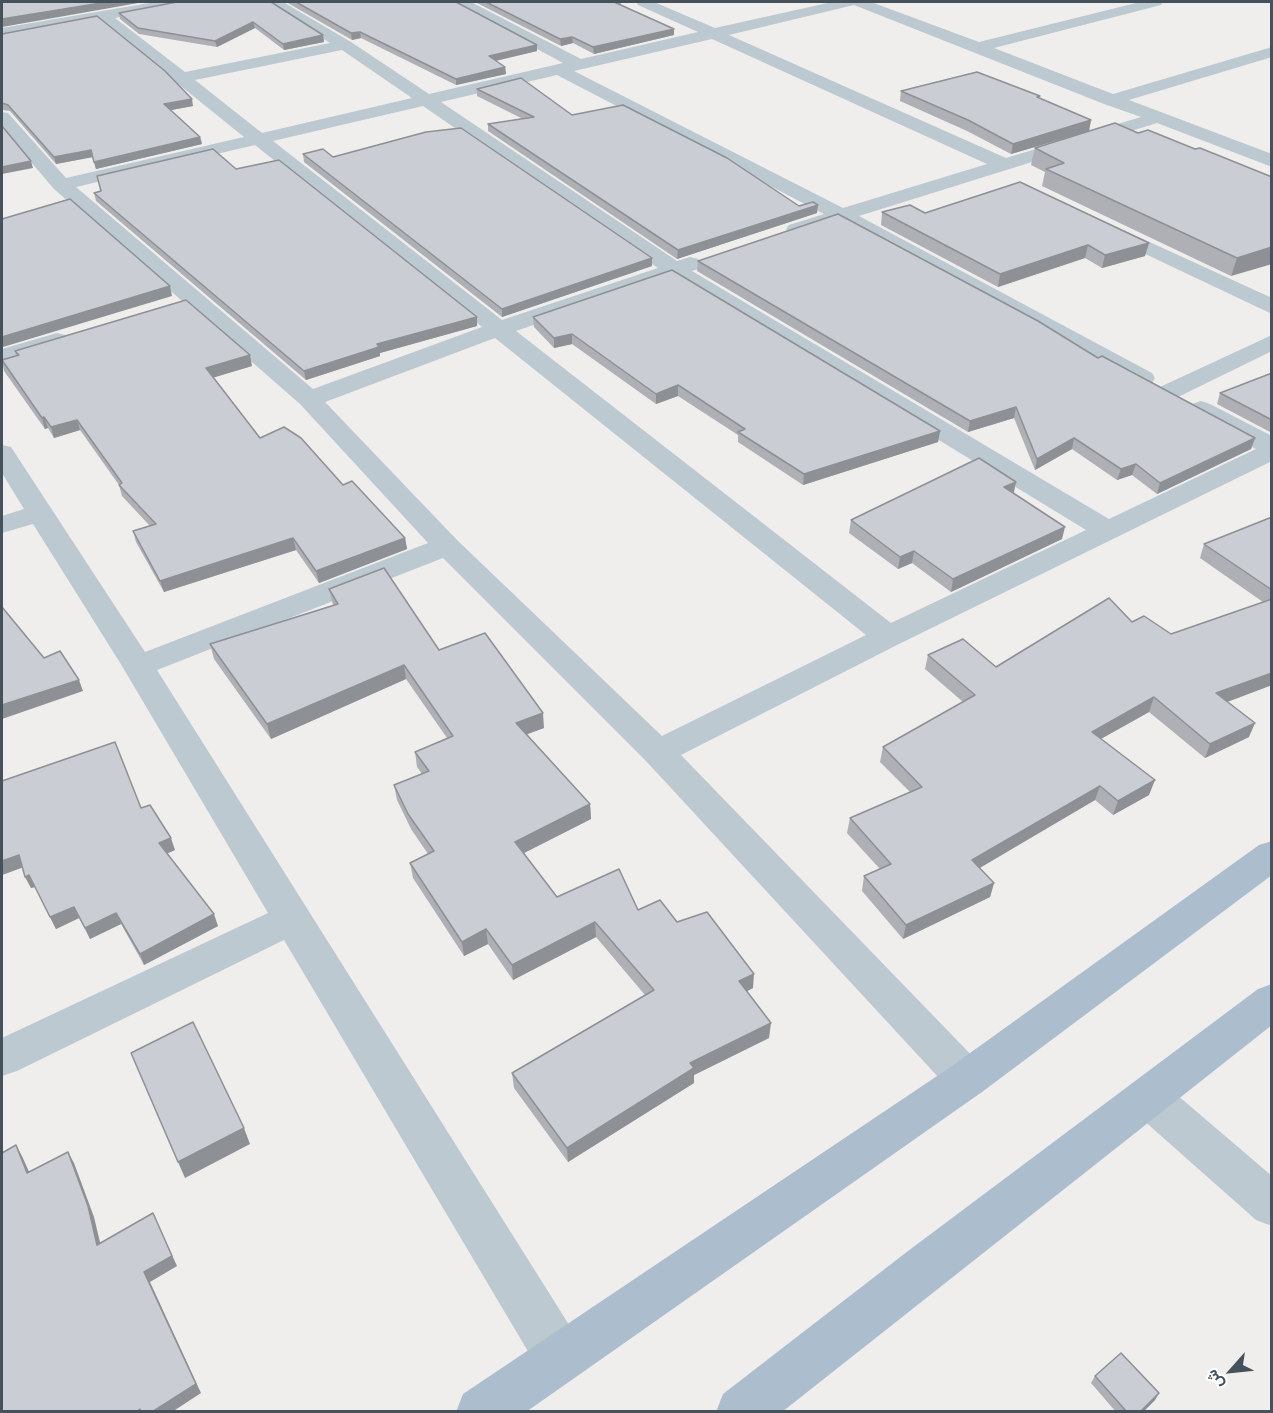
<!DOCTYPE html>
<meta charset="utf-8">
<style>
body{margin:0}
#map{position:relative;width:1273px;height:1413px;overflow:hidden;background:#f0eded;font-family:"Nunito Sans",Vazirmatn,sans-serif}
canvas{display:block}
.frame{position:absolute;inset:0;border:3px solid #45525c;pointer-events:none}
.north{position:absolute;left:1201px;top:1341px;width:60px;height:60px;-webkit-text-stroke:4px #fff;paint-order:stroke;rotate:243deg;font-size:16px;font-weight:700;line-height:24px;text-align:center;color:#45525c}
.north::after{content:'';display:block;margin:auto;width:21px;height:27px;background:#45525c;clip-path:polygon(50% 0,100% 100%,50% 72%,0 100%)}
</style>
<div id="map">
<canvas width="1273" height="1413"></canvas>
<div class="frame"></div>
<div class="north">ش</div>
</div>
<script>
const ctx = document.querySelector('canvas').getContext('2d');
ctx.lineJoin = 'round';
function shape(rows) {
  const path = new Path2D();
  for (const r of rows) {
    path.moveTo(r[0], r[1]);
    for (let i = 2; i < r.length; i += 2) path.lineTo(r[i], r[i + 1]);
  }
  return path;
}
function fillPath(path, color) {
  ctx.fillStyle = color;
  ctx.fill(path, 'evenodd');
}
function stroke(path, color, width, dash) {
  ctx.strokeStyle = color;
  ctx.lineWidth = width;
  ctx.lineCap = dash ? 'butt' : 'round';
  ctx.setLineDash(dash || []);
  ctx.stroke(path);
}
const minor = shape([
 [155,2,185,2,178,6,115,18,185,72,330,43,266,2,283,2,351,42,429,94,563,63,456,5,454,2,471,2,581,59,698,32,638,5,636,2,654,2,715,28,832,2,871,2,979,42,1140,2,1163,2,1161,5,994,48,1113,94,1272,47,1272,57,1129,100,1272,154,1272,167,1157,123,859,216,1152,373,1155,378,1152,383,1143,385,1134,383,840,222,796,235,789,233,786,229,789,225,824,214,557,75,441,102,677,261,690,257,698,259,701,264,698,269,692,271,1109,519,1256,449,1192,414,1188,409,1192,404,1201,401,1210,404,1272,436,1272,461,899,644,681,755,982,1066,988,1079,982,1092,967,1098,952,1092,646,761,443,558,157,670,578,1339,585,1357,578,1375,560,1382,542,1375,284,940,17,1071,2,1076,2,1038,268,913,122,666,33,524,2,533,2,516,24,509,2,473,2,445,11,447,145,652,428,543,300,404,54,189,2,128,2,112,8,113,66,178,244,137,99,20,2,38,2,28,155,2],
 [854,5,1104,104,1141,117,1006,158,729,35,854,5],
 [712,39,987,164,843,208,574,71,712,39],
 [342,50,412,98,262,133,195,80,342,50],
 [423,106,658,268,502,320,273,141,423,106],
 [255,145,482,327,313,389,76,187,255,145],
 [672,277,1086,530,891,623,516,331,672,277],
 [495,338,866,635,662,736,457,540,325,402,495,338],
 [1108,223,1272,298,1272,314,1101,233,1098,229,1101,225,1108,223],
 [57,333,65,335,69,340,65,345,2,364,2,349,57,333],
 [1272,335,1272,351,1178,397,1169,399,1160,397,1157,392,1160,387,1272,335],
 [1148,1078,1163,1083,1272,1176,1272,1226,1256,1220,1133,1111,1127,1097,1133,1083,1148,1078]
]);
const major = shape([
 [1272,841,1272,875,982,1092,526,1412,456,1412,463,1394,952,1066,1259,845,1272,841],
 [1272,984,1272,1025,782,1412,716,1412,723,1394,908,1251,1258,989,1272,984]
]);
const wall = shape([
 [178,2,323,35,324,42,284,50,255,28,217,47,139,34,120,19,119,13],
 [286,2,456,2,537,51,496,61,505,67,506,74,456,85,361,38,352,40],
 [475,2,621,2,621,5,674,35,594,54,573,43,561,46],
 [2,34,193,106,171,110,200,137,202,144,96,169,93,157,56,164,10,111,2,110,2,111],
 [477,89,572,115,799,206,817,213,677,259,488,131,488,124,523,119,477,96],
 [901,91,1040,99,1091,120,1089,131,1011,154,967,131,900,101],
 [1138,133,1195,149,1272,177,1231,276,1042,186,1045,172,1031,165,1035,148],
 [303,154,333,157,652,266,502,317,304,162],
 [236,169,477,326,380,353,380,356,306,380,96,201,94,193],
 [882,212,925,213,1145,256,1102,268,1085,258,998,287,881,225],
 [698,261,1098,358,1255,438,1251,449,1157,494,1132,475,1117,480,1072,449,1035,470,1014,418,968,432,697,271],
 [533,317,940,431,938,442,803,485,738,442,738,435,678,396,656,404,572,344,554,348,534,327],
 [15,351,252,366,213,377,260,438,343,485,405,538,407,549,319,583,296,550,164,592,136,542,133,531,150,526,122,496,119,485,80,430,54,438,48,428,45,429,4,371,2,360,16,356],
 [1272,373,1272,433,1217,404,1220,393],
 [1016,482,1014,493,1062,539,951,592,912,563,898,569,849,533,851,520],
 [1272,517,1272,685,1227,702,1249,737,1205,758,1149,712,1101,739,1149,795,1113,815,1095,800,980,868,994,883,990,897,903,939,862,891,864,876,880,869,847,833,850,818,910,792,880,762,883,747,963,702,925,669,928,655,996,667,1132,622,1171,634,1263,602,1200,558,1204,544],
 [329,589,439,650,544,728,527,734,590,804,591,819,524,853,557,897,638,910,677,922,753,988,747,991,769,1038,694,1075,694,1083,568,1162,514,1088,512,1073,645,995,596,937,513,980,488,944,464,956,413,878,410,863,428,854,411,829,397,800,394,785,422,774,417,767,415,752,447,738,406,679,271,739,214,659,210,644,333,605],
 [2,781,141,808,175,850,167,853,218,926,144,965,121,924,90,939,79,918,56,929,35,887,31,888,22,867,2,875],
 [1095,1376,1159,1393,1155,1400,1143,1412,1116,1412,1091,1383]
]);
const shadedWall = shape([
 [107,2,144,2,2,27,2,19],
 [253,22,255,28,217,47,215,41],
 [674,29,674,35,594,54,593,47],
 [360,32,361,38,352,40,351,33],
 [323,35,324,42,284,50,283,44],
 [572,37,573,43,561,46,560,39],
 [537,45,537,51,490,62,489,56],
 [505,67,506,74,456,85,456,79],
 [192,99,193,106,166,111,164,104],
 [1091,120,1089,131,1011,154,1013,144],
 [200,137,202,144,96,169,94,162],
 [91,150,93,157,56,164,54,157],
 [31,161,33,168,2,174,2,167],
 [818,205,817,213,677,259,678,250],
 [1149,243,1145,256,1102,268,1105,255],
 [1088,245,1085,258,998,287,1000,274],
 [1272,247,1272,264,1231,276,1237,258],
 [652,258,652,266,502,317,502,309],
 [170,286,172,296,3,347,2,342,2,337],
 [477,317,477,326,380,353,380,356,306,380,304,371,377,344],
 [572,334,572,344,554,348,554,338],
 [250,355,252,366,209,379,206,368],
 [678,385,678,396,656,404,656,394],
 [1016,407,1014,418,968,432,970,421],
 [44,417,48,428,45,429,42,418],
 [77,420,80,430,54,438,51,427],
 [940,431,938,442,803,485,804,474],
 [1074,438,1072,449,1035,470,1037,459],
 [1255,438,1251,449,1157,494,1160,483],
 [1136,464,1132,475,1117,480,1121,469],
 [1016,482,1013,495,1004,487],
 [1065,527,1062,539,951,592,953,579],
 [293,538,296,550,164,592,160,581],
 [405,538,407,549,319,583,316,571],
 [914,551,912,563,898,569,900,557],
 [404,665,406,679,271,739,267,724],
 [1272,673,1272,685,1211,708,1216,693],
 [79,680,83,691,2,719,2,705],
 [1154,697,1149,712,1088,746,1092,732],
 [543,713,544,728,517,738,516,723],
 [1255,723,1249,737,1205,758,1210,744],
 [1155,780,1149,795,1113,815,1118,801],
 [1100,786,1095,800,969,874,972,860],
 [590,804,591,819,516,857,515,842],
 [171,838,175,850,164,855,159,843],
 [19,855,24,867,2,875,2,861],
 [29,875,35,887,31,888,25,877],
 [994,883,990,897,903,939,906,925],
 [74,907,79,918,56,929,50,917],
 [116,913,121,924,90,939,85,928],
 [214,914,218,926,144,965,140,954],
 [595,922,596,937,513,980,512,965],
 [486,929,488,944,464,956,462,942],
 [754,974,753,988,738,996,739,981],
 [771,1023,769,1038,694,1075,694,1083,568,1162,567,1148,690,1063],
 [244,1128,250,1144,185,1178,178,1162],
 [16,1145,22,1156,34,1183,27,1173],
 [68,1152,74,1163,94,1217,103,1255,97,1245],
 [153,1213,177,1266,150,1282,201,1393,172,1412,152,1412,144,1272],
 [1159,1393,1155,1400,1143,1412,1140,1412]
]);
const building = shape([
 [2,2,107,2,2,19,2,2],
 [177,2,271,2,323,35,283,44,253,22,215,41,138,28,119,13,177,2],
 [296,2,456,2,537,45,489,56,505,67,456,79,360,32,351,33,296,2],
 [486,2,614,2,674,29,593,47,572,37,560,39,486,2],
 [97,16,165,71,192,99,164,104,200,137,94,162,91,150,54,157,8,105,2,103,2,34,97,16],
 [977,72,1040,96,1037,97,1091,120,1013,144,968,120,901,91,977,72],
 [521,78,572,115,623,105,727,158,799,206,813,202,818,205,678,250,488,124,534,117,477,89,521,78],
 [1115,123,1138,133,1148,130,1195,149,1200,148,1272,177,1272,247,1237,258,1046,169,1064,163,1035,148,1115,123],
 [2,126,31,161,2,167,2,126],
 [461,128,652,258,502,309,303,154,323,149,333,157,426,132,461,128],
 [213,149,236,169,279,160,477,317,377,344,379,347,304,371,94,193,101,191,97,176,213,149],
 [1020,182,1149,243,1105,255,1088,245,1000,274,882,212,910,205,925,213,1020,182],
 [70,199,170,286,2,337,2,219,70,199],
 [838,214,1038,321,1098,358,1102,356,1255,438,1160,483,1136,464,1121,469,1074,438,1037,459,1016,407,970,421,698,261,838,214],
 [672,270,940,431,804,474,738,432,745,429,678,385,656,394,572,334,554,338,533,317,672,270],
 [186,300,250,355,206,368,260,438,284,427,301,438,343,485,352,481,405,538,316,571,293,538,160,581,133,531,156,524,119,485,122,483,77,420,51,427,44,417,42,418,2,360,19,355,15,351,186,300],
 [1272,373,1272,420,1220,393,1272,373],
 [979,458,1016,482,1004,487,1065,527,953,579,914,551,900,557,851,520,979,458],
 [1272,517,1272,590,1204,544,1272,517],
 [384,568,439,650,485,633,543,713,516,723,590,804,515,842,557,897,619,869,638,910,660,900,677,922,707,912,754,974,739,981,771,1023,690,1063,694,1068,567,1148,512,1073,654,990,595,922,512,965,486,929,462,942,410,863,434,851,408,814,394,785,429,771,415,752,453,736,404,665,267,724,210,644,338,604,329,589,384,568],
 [1109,598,1132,622,1144,616,1171,634,1272,599,1272,673,1216,693,1255,723,1210,744,1154,697,1092,732,1155,780,1118,801,1100,786,972,860,994,883,906,925,864,876,891,864,850,818,922,787,883,747,975,695,928,655,963,639,996,667,1109,598],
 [2,607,44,658,60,651,79,680,2,705,2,607],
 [115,742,141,808,150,805,171,838,159,843,214,914,140,954,116,913,85,928,74,907,50,917,29,875,25,877,19,855,2,861,2,781,115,742],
 [193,1022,244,1128,178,1162,131,1053,193,1022],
 [16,1145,27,1173,68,1152,88,1206,97,1245,153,1213,172,1256,144,1272,196,1384,152,1412,140,1412,140,1409,136,1412,2,1412,2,1153,16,1145],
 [1121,1353,1159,1393,1140,1412,1127,1412,1095,1376,1121,1353]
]);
fillPath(minor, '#bdc9d0');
fillPath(major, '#acbece');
fillPath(wall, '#aeb0b5');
fillPath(shadedWall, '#8d9094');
fillPath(building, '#cacdd3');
stroke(building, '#8d9094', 1.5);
</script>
